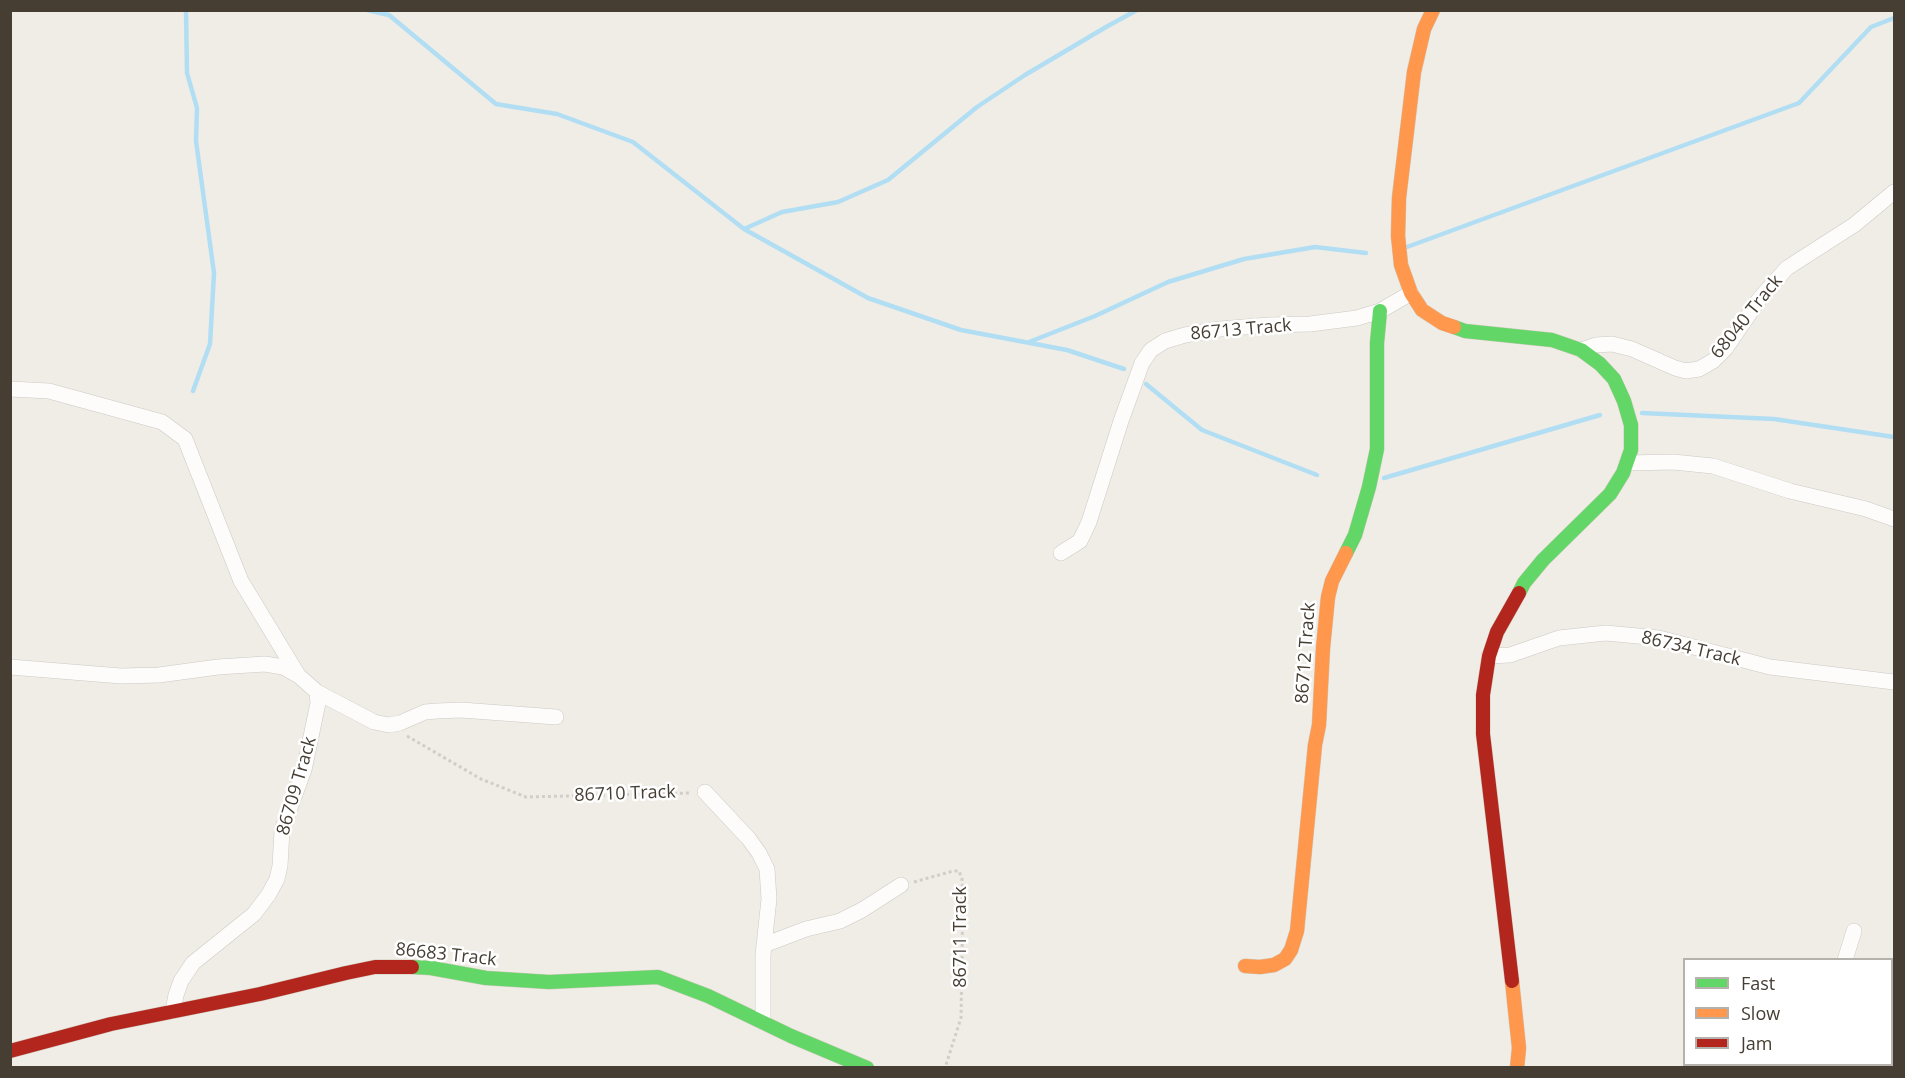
<!DOCTYPE html>
<style>
body{margin:0}
#map{position:relative;width:1905px;height:1078px;overflow:hidden;background:#f0ede7;font-family:"Open Sans",sans-serif}
canvas{display:block}
.frame{position:absolute;inset:0;border:12px solid #463d33;pointer-events:none}
.legend{position:absolute;left:1683px;top:958px;width:210px;height:108px;box-sizing:border-box;background:#fff;border:2px solid #b5b1ad;margin:0;padding:8px 10px;list-style:none;font-size:18px;color:#463d33}
.legend li{display:flex;align-items:center;gap:12px;height:30px}
.legend b{width:30px;border:2px solid #b5b1ad}
</style>
<div id="map">
<canvas width="1905" height="1078"></canvas>
<div class="frame"></div>
<ul class="legend">
<li><b style="height:8px;background:#63d668"></b>Fast</li>
<li><b style="height:8px;background:#ff974d"></b>Slow</li>
<li><b style="height:8px;background:#b3261e"></b>Jam</li>
</ul>
</div>
<script>
const ctx = document.querySelector('canvas').getContext('2d');
ctx.lineJoin = 'round';
function shape(rows) {
  const path = new Path2D();
  for (const r of rows) {
    path.moveTo(r[0], r[1]);
    for (let i = 2; i < r.length; i += 2) path.lineTo(r[i], r[i + 1]);
  }
  return path;
}
function stroke(path, color, width, dash) {
  ctx.strokeStyle = color;
  ctx.lineWidth = width;
  ctx.lineCap = dash ? 'butt' : 'round';
  ctx.setLineDash(dash || []);
  ctx.stroke(path);
}
function label(font, color, halo, rows, align = 'center') {
  ctx.font = font + ' "Open Sans",sans-serif';
  ctx.lineWidth = 5;
  ctx.setLineDash([]);
  ctx.textBaseline = 'middle';
  ctx.strokeStyle = halo;
  ctx.fillStyle = color;
  for (const [text, x, y, turn = 0] of rows) {
    ctx.save();
    ctx.translate(x, y);
    ctx.rotate((+turn || 0) * Math.PI / 180);
    ctx.textAlign = isNaN(turn) ? turn : align;
    if (halo) ctx.strokeText(text, 0, 0);
    ctx.fillText(text, 0, 0);
    ctx.restore();
  }
}
const stream = shape([
 [186,10,187,73,197,108,196,141,214,273,210,344,193,391],
 [367,10,389,15,496,104,557,114,633,142,744,229,868,298,961,330,1067,350,1124,369],
 [744,229,782,212,838,202,888,180,977,107,1025,75,1106,27,1137,10],
 [1407,247,1799,103,1871,27,1894,18],
 [1029,342,1095,316,1168,282,1244,259,1315,247,1366,253],
 [1146,384,1202,430,1317,475],
 [1642,413,1774,419,1894,437],
 [1384,478,1600,415]
]);
const path = shape([
 [407,736,481,779,526,797,691,793],
 [914,882,953,871,959,871,962,879,963,895,961,1018,945,1068],
 [1770,1068,1772,1064]
]);
const street = shape([
 [1581,350,1596,345,1612,344,1632,349,1675,368,1686,371,1699,369,1713,361,1726,348,1760,298,1787,268,1854,225,1894,192],
 [10,389,49,391,162,422,185,439,241,581,298,675],
 [1627,463,1673,462,1713,466,1790,491,1866,509,1894,519],
 [1061,553,1080,541,1089,522,1121,421,1142,363,1151,350,1165,341,1185,335,1220,329,1269,325,1310,324,1357,318,1380,311,1411,293],
 [1489,656,1510,655,1559,638,1606,633,1659,638,1770,667,1894,682],
 [10,667,121,676,159,675,218,667,265,664,283,667,299,676,317,692,318,703,304,770,282,830,280,866,277,879,269,894,254,914,193,963,181,981,176,995,173,1011],
 [317,692,374,722,389,725,400,723,425,712,437,711,461,710,556,717],
 [705,792,749,839,759,853,767,869,769,899,763,955,763,1022],
 [764,945,806,929,840,921,862,910,901,885],
 [1845,960,1854,931],
 [1892,1011,1894,1008],
 [1816,1068,1817,1064],
 [1842,1068,1845,1064]
]);
const fast = shape([
 [1454,327,1465,331,1552,340,1581,350,1600,364,1614,379,1624,401,1631,425,1631,450,1623,473,1610,494,1543,560,1524,583,1519,593],
 [1346,553,1355,535,1369,487,1377,449,1377,343,1380,311],
 [412,967,431,968,486,978,549,982,658,977,708,996,791,1036,867,1068]
]);
const slow = shape([
 [1433,10,1424,29,1414,72,1399,198,1398,236,1401,265,1411,293,1422,310,1442,323,1454,327],
 [1245,966,1260,967,1274,965,1285,959,1291,950,1297,931,1315,745,1319,725,1323,648,1328,597,1332,581,1346,553],
 [1512,981,1519,1048,1517,1068]
]);
const jam = shape([
 [1512,981,1483,734,1483,695,1489,656,1497,632,1519,593],
 [10,1051,111,1024,260,994,346,973,375,967,412,967]
]);
const streetNames = [
 ["68040 Track",1747,317,-51],
 ["86713 Track",1241,330,-5],
 ["86734 Track",1691,649,13],
 ["86712 Track",1306,653,-86],
 ["86709 Track",297,786,-74],
 ["86710 Track",625,794,-2],
 ["86711 Track",961,937,-90],
 ["86683 Track",446,955,6]
];
stroke(stream, '#b2def3', 4.5);
stroke(street, '#ccc9c3', 16);
stroke(fast, '#d1cbbe', 15);
stroke(slow, '#d1cbbe', 15);
stroke(jam, '#d1cbbe', 15);
stroke(path, '#d1cdc9', 3, [3, 3]);
stroke(street, '#fdfcfb', 15);
stroke(fast, '#63d668', 14);
stroke(slow, '#ff974d', 14);
stroke(jam, '#b3261e', 14);
label('18px', '#463d33', '#fff', streetNames);
</script>
